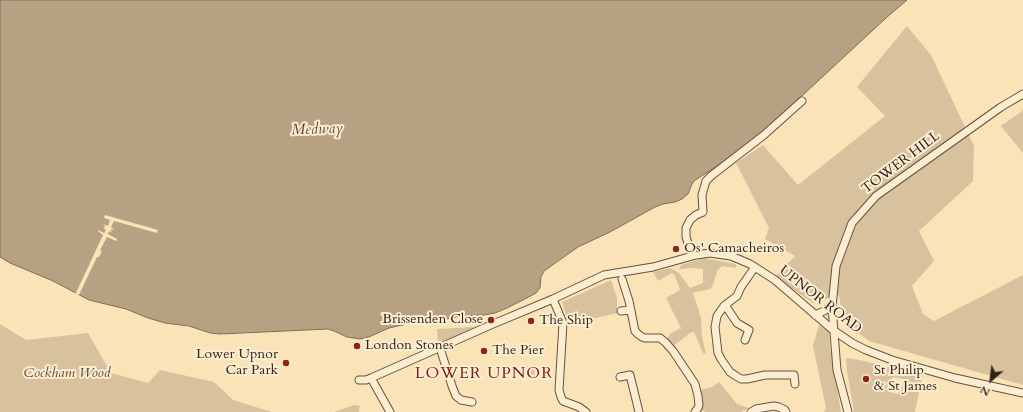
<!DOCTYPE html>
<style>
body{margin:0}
#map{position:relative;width:1023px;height:412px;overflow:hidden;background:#fbe3b8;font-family:Cardo,serif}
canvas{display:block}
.north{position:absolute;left:971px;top:360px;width:40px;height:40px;-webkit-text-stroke:3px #fcedd1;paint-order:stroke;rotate:208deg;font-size:11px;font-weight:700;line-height:16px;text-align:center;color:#2f2219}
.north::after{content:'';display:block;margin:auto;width:14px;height:18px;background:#2f2219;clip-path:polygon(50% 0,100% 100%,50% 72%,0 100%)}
</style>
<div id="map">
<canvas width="1023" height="412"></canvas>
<div class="north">N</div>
</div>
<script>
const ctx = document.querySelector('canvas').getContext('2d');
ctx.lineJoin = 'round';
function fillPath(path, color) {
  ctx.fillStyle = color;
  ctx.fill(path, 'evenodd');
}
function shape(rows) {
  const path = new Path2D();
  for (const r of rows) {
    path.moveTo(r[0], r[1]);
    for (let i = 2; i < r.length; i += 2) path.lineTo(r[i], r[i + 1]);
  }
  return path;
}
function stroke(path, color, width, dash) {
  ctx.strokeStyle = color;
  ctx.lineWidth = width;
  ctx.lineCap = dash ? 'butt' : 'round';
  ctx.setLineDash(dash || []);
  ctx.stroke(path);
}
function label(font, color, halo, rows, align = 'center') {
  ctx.font = font + ' Cardo,serif';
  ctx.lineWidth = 4;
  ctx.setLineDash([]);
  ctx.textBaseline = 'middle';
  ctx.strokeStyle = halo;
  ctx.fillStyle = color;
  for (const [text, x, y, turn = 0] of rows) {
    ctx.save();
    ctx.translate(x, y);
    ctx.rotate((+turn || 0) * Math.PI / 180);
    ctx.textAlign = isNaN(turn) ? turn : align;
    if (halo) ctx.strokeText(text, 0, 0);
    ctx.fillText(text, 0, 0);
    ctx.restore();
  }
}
const green = shape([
 [907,26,931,55,974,146,973,181,919,231,934,261,912,286,923,314,934,321,1023,275,1023,385,869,341,843,321,839,295,813,303,775,277,795,256,765,239,769,228,736,163,763,145,798,185,885,116,857,87],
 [1023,109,1023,153,1001,126,1021,112],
 [704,258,736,264,736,268,722,266,717,271,713,285,710,289,693,293,701,318,702,336,706,354,703,353,694,332,690,333,672,347,666,340,671,333,681,328,666,298,680,290,675,276,672,273,658,281,653,272,670,268,679,273,690,288,703,283,703,269,693,268,679,269,681,265],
 [611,280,617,298,617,307,618,313,569,324,562,302],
 [0,324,26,340,88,333,111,373,148,383,160,370,214,382,233,400,272,412,0,412],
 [819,325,829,332,830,348,841,412,824,412,826,408,813,346],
 [473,327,479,328,438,346,437,329],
 [846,358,860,360,887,367,923,373,915,412,854,412,847,371],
 [893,377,903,379,902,387,900,387,898,394,890,392],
 [526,366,535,367,534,375,525,374],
 [719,382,737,404,749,408,741,412,705,412,702,410,699,390,712,387],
 [354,405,360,406,359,412,334,412]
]);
const water = shape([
 [0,0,907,0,886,18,763,132,729,158,694,181,692,184,688,194,682,199,675,202,663,204,655,207,610,232,578,247,544,271,541,277,540,288,536,293,525,299,507,308,495,313,484,315,461,316,442,320,411,323,389,328,369,337,360,339,347,337,334,331,328,329,220,334,210,333,189,326,165,323,148,318,126,309,89,300,53,281,10,263,0,257,0,0]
]);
const pier = shape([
 [105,215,158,230,157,233,114,221,111,227,115,230,111,229,111,231,113,233,109,231,108,234,117,239,116,241,107,237,100,250,102,251,99,257,97,257,79,295,78,294,77,296,75,295,103,235,98,231,98,230,104,233,106,230,102,227,104,228,105,226,103,224,108,226,110,220,104,218]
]);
const minor = shape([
 [692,255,686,237,686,228,690,220,696,215,703,212,702,195,706,181,711,176,764,135,802,101],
 [755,267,741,287,737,296,724,306,717,316,715,327,718,353,721,359,730,372,736,376,741,379,747,379,765,375,794,375,795,384],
 [622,279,629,301,635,331,638,334,642,337,645,338,660,338,665,342,673,351,695,384,698,396,699,405,698,408,695,412],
 [553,299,563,323,559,390,561,397,563,401,579,407,586,412],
 [725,305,737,323,749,330,745,340],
 [621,311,631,310],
 [815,315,824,311,829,307,832,307],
 [440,348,452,386,456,396,461,400,472,402],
 [620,377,630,375,639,412],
 [371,378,390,412],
 [359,380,366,380,371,378,493,324,553,299,604,275,653,267,696,255,710,253,731,256,750,264,775,280,833,330,852,343,866,350,892,360,955,378,1023,393],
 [751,412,756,409,774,406,779,407,785,410,786,412],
 [848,412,837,370,832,307,836,266,852,223,876,196,1001,107,1023,94]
]);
const markers = [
 [676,249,4,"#8f2418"],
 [491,320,4,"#8f2418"],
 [531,321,4,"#8f2418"],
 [357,346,4,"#8f2418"],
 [484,351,4,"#8f2418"],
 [286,363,4,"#8f2418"],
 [866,379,4,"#8f2418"]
];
const streetNames = [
 ["TOWER HILL",901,163,-37],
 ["UPNOR ROAD",820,300,38]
];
const poiNames = [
 ["Os' Camacheiros",684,249],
 ["Brissenden Close",483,320,"right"],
 ["The Ship",539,321],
 ["London Stones",365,346],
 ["The Pier",492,351],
 ["Lower Upnor",278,355,"right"],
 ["Car Park",278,371,"right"],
 ["St Philip",874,371],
 ["& St James",874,387]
];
const parkNames = [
 ["Cockham Wood",67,374]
];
const waterNames = [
 ["Medway",317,130,-2]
];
const quarterNames = [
 ["LOWER UPNOR",484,374]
];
fillPath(green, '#d8c29d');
fillPath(water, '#b6a182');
stroke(water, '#806e58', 1);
fillPath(pier, '#fbe3b8');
stroke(minor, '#625241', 9);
stroke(minor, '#fcedd1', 7);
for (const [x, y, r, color] of markers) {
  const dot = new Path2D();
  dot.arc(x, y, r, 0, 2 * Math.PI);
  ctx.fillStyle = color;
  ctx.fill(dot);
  stroke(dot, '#fcedd1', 1.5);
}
label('14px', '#2f2219', '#fcedd1', streetNames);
label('14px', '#2f2219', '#fcedd1', poiNames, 'left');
label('italic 14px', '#594a3a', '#fcedd1', parkNames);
label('italic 15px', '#5e4e3e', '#fcedd1', waterNames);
ctx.letterSpacing = '1px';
label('16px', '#7a1f14', '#fcedd1', quarterNames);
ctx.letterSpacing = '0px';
</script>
